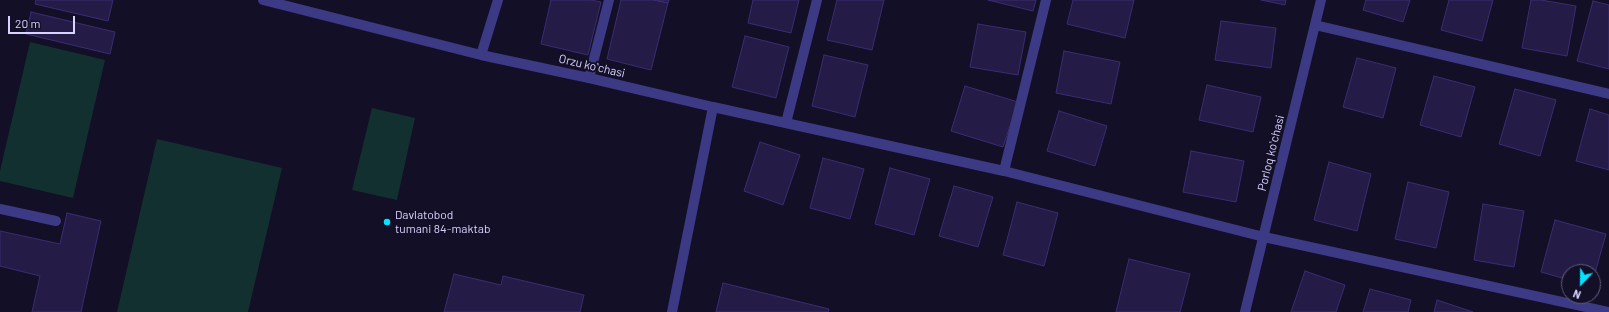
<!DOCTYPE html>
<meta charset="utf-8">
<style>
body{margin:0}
#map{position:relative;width:1609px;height:312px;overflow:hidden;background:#130f26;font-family:Barlow,sans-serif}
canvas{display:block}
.north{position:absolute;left:1561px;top:264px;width:40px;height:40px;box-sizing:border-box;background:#130f26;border:1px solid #625e7d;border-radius:50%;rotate:202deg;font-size:11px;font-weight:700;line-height:16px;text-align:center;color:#d9d4ff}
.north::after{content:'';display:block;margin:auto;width:14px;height:18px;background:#00e5ff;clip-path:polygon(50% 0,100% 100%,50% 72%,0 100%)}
.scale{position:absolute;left:8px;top:16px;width:67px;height:18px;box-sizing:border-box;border:2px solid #d9d4ff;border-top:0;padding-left:5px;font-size:12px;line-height:14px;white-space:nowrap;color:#d9d4ff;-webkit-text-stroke:3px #130f26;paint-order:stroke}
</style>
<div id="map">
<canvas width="1609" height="312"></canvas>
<div class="north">N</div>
<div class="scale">20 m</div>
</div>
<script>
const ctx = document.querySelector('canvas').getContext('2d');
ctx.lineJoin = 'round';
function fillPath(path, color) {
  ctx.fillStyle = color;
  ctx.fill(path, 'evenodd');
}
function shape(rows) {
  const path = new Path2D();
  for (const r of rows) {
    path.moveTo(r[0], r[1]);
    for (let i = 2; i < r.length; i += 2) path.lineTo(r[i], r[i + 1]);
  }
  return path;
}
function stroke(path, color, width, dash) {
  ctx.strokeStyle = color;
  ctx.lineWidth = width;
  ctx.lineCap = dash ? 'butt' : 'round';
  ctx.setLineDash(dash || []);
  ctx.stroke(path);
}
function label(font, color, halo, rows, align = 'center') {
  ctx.font = font + ' Barlow,sans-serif';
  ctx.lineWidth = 4;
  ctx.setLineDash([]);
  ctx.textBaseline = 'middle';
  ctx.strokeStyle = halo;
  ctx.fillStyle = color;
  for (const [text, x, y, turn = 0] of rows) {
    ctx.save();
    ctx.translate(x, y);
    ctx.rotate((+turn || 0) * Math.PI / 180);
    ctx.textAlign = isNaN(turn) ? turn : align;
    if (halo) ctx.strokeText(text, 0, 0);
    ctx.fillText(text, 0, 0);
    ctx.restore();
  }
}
const green = shape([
 [30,42,105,60,73,198,0,181,0,171],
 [372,108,415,118,397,200,352,190],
 [157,139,282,168,248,312,117,312]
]);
const building = shape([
 [36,0,113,0,108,21,35,4,36,0],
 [551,0,591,0,601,2,588,55,541,44,551,0],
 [621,0,654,0,668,3,651,70,607,59,621,0],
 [654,0,669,0,668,3,654,0],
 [753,0,799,0,791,33,748,23,753,0],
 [837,0,884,0,872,50,827,40,837,0],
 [988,0,1036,0,1033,11,988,0],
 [1073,0,1134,0,1125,38,1067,24,1073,0],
 [1261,0,1286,0,1285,5,1261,0],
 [1366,0,1410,0,1403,22,1363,10,1366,0],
 [1449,0,1493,0,1482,41,1441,30,1449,0],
 [1531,0,1541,0,1576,6,1567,56,1522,48,1531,0],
 [1593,1,1609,5,1609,69,1577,61,1593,1],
 [31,12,115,32,110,54,26,34,31,12],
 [1221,21,1276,28,1271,68,1215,60,1221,21],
 [978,24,1026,32,1018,75,970,67,978,24],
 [745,36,789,47,776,98,732,87,745,36],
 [1064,51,1120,62,1111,104,1056,93,1064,51],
 [824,55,868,65,855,117,812,106,824,55],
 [1357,58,1396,68,1383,118,1343,107,1357,58],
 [1434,76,1475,87,1461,137,1420,125,1434,76],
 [1207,85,1261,97,1253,132,1199,120,1207,85],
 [965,86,1018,102,1003,147,951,131,965,86],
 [1515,89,1556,100,1540,156,1499,144,1515,89],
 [1590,109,1609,115,1609,170,1576,161,1590,109],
 [1059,111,1107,126,1095,166,1047,151,1059,111],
 [760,142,800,155,783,205,744,191,760,142],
 [1191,151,1244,161,1236,202,1183,192,1191,151],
 [823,158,864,169,850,219,810,208,823,158],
 [1329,162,1371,174,1357,231,1314,220,1329,162],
 [890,168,930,179,914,235,875,224,890,168],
 [1408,182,1449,192,1436,248,1395,239,1408,182],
 [954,186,993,197,978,247,939,236,954,186],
 [1017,202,1058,213,1044,266,1003,255,1017,202],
 [1483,204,1524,211,1514,267,1474,260,1483,204],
 [67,213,101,221,81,312,32,312,40,276,0,266,0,231,60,244,67,213],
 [1555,220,1606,234,1593,280,1593,272,1569,272,1569,280,1541,272,1555,220],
 [1129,259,1190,274,1180,312,1116,312,1129,259],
 [1305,271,1345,285,1336,312,1291,312,1305,271],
 [454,274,501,285,503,276,584,295,580,312,444,312,454,274],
 [723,283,829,309,828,312,716,312,723,283],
 [1370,289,1411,300,1408,312,1363,312,1370,289],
 [1437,300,1473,312,1434,312,1437,300]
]);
const minor = shape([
 [263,0,481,55,589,78,713,107,672,312],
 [1315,25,1609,94],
 [481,55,498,0],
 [589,78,609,0],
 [713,107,1004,171,1264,237,1609,312],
 [786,123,817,0],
 [1004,171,1046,0],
 [0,209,56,221],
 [1245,312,1321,0]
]);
const markers = [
 [387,222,4,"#00e5ff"]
];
const streetNames = [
 ["Orzu koʻchasi",592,66,13],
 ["Porloq koʻchasi",1271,153,-76]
];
const poiNames = [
 ["Davlatobod",395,215],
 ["tumani 84-maktab",395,229]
];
fillPath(green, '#12302f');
fillPath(building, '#241b47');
stroke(building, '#3b2d73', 1);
stroke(minor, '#3d3a85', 10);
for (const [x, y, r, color] of markers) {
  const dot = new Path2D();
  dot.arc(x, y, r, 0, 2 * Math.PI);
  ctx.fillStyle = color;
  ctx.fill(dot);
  stroke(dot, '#130f26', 1.5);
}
label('12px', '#d9d4ff', '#130f26', streetNames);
label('12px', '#d9d4ff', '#130f26', poiNames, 'left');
</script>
